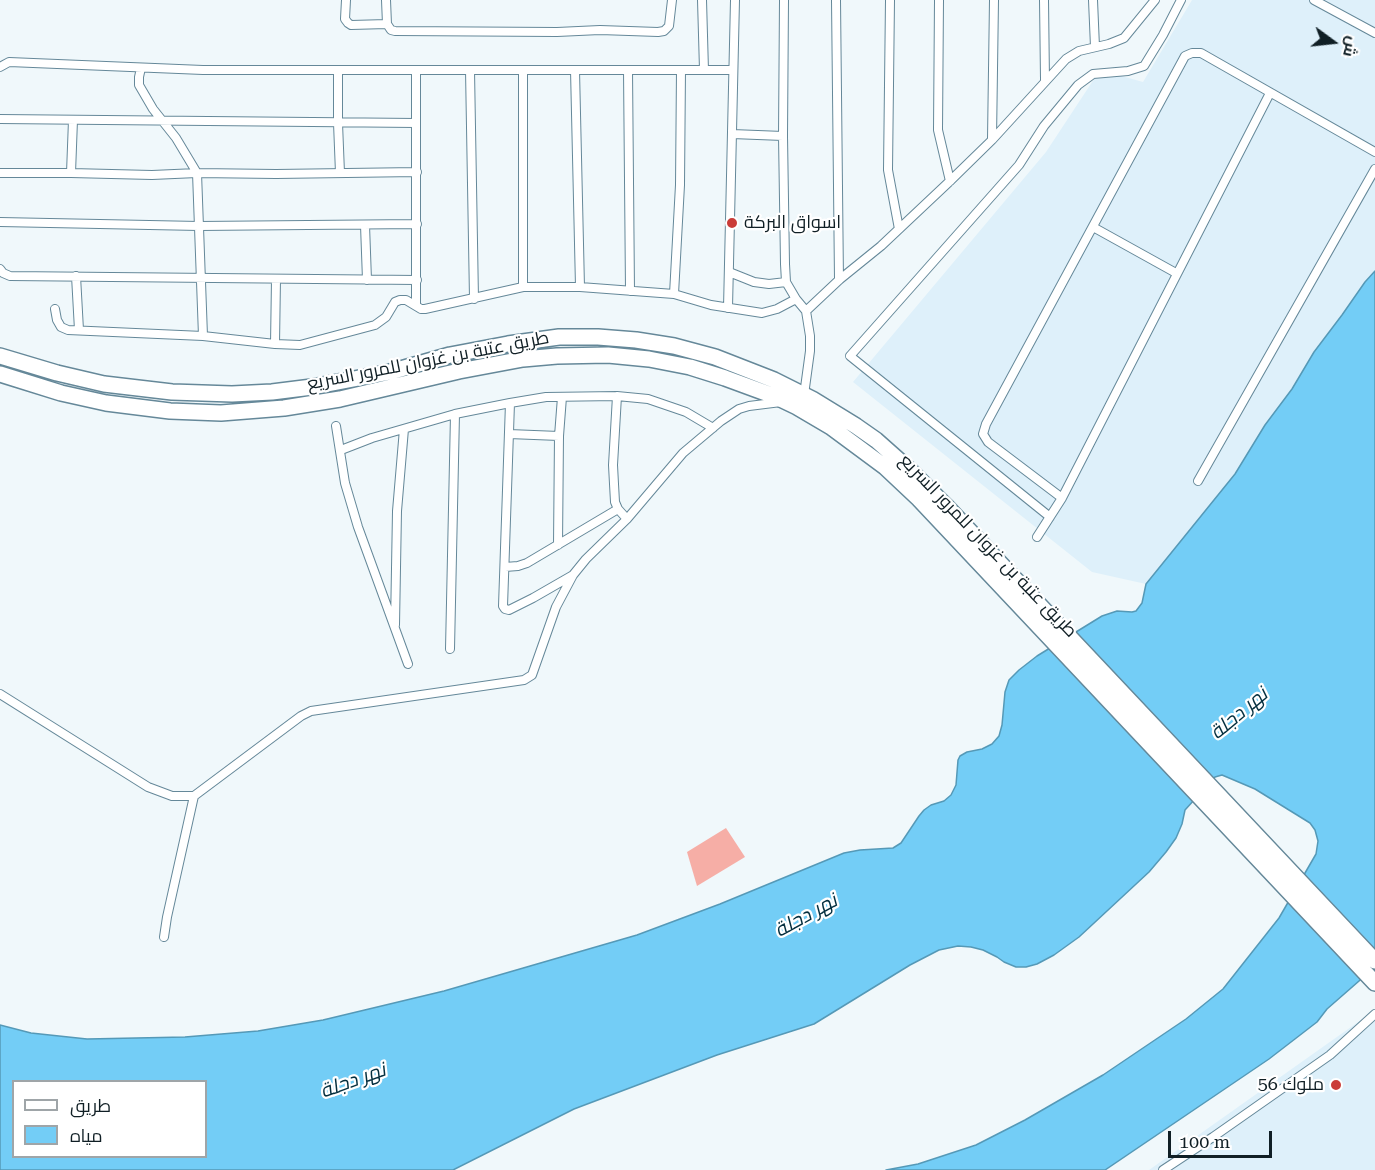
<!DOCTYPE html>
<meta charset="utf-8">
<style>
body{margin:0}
#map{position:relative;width:1375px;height:1170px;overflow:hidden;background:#f0f8fb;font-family:"Roboto Serif",Cairo,serif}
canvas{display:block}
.legend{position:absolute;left:12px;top:1080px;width:195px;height:78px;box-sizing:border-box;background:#fff;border:2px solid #9fa5a8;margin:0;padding:8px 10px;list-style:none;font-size:18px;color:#101f25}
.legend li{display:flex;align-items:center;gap:12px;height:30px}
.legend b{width:30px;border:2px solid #9fa5a8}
.north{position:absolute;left:1303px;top:12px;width:60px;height:60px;-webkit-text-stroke:4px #fff;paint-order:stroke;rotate:105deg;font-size:16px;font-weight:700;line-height:24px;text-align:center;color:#101f25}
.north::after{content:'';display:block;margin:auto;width:21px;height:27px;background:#101f25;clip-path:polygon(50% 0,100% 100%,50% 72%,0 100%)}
.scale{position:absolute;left:1168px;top:1131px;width:104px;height:27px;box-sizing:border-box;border:3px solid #101f25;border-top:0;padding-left:8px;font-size:18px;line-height:21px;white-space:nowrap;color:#101f25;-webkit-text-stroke:4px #fff;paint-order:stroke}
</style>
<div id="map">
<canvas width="1375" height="1170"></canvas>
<ul class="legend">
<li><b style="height:8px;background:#fff"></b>طريق</li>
<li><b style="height:16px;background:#73cdf6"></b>مياه</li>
</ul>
<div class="north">ش</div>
<div class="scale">100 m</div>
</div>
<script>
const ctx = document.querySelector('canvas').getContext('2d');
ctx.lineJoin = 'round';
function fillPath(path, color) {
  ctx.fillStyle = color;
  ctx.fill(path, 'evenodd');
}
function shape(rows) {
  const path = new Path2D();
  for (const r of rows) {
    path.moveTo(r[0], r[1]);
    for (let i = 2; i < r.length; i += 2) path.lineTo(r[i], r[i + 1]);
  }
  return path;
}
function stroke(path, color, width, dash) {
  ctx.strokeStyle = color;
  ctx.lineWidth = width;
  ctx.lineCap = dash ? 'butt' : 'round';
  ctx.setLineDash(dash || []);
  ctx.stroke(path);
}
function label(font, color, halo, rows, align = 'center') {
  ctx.font = font + ' "Roboto Serif",Cairo,serif';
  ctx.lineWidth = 4.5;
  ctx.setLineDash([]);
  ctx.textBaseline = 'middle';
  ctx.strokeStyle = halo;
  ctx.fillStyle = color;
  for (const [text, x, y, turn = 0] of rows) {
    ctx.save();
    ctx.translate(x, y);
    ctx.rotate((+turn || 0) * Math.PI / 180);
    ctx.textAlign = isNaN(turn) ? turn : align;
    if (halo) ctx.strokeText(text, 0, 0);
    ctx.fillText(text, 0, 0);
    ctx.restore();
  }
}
const built = shape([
 [1192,0,1375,0,1375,271,1365,282,1342,315,1314,351,1292,389,1265,425,1235,474,1146,584,1092,572,853,382,1046,152,1100,70,1143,82],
 [1375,1010,1375,1170,1149,1170]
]);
const green = shape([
 [726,828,745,857,697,886,687,852]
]);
const water = shape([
 [1375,271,1375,967,1327,1009,1317,1022,1269,1059,1105,1170,886,1170,918,1164,976,1145,1025,1120,1103,1075,1186,1019,1223,989,1279,918,1316,854,1318,841,1315,830,1310,823,1255,789,1222,775,1215,777,1185,810,1182,824,1176,838,1166,852,1149,872,1079,937,1054,955,1037,964,1026,967,1016,967,1004,962,997,957,983,950,971,947,958,946,939,950,910,965,814,1024,717,1055,574,1109,453,1170,0,1170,0,1025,31,1033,87,1039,185,1037,258,1031,323,1020,444,991,637,935,720,904,844,853,860,850,893,848,901,843,919,816,924,810,931,805,944,801,951,795,956,785,958,760,960,756,967,752,982,749,992,744,999,736,1002,725,1005,692,1009,680,1019,670,1037,656,1102,616,1117,611,1132,612,1136,611,1142,603,1146,584,1235,474,1265,425,1292,389,1314,352,1342,315,1365,282,1375,271],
 [14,1082,206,1082,206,1156,14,1156,14,1082]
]);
const street = shape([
 [346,0,345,19,348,23,351,25,387,24],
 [386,0,387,24,391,30,395,31,557,32,600,30,658,32,664,31,669,26,672,0],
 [702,0,704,70],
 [784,0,783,136,785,264,786,282,796,299,806,311,810,336,810,351,804,395],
 [836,0,839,280],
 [890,0,888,170,899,229],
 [939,0,938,130,950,181],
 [1044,0,1045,80],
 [1093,0,1095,47],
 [1314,0,1375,33],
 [0,67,9,62,203,70,733,70],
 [141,68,139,77,139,85,153,109,176,138,197,173,203,336],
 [338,70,338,123,340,173],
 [470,70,474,299],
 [575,70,580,287],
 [628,70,630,291],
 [681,70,680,185,674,294,711,305,762,313,777,309,796,299],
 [0,119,416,123],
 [732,134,783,136],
 [992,139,994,0],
 [0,173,71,173,152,175,197,173,276,174,417,172],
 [71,173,73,120],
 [0,222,199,226,417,224],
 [365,225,367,280],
 [1093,227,1176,273],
 [0,269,3,273,10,276,417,280],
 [729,272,754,282,769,284,786,282],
 [76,276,79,330],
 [523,287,523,70],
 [416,305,416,70],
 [728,308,735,0],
 [55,309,57,320,61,327,68,330,203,336,275,344,300,345,375,325,386,317,395,302,400,300,406,300,421,309,425,309,523,287,580,287,674,294],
 [806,311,839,280,881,246,950,181,992,140,1066,59,1079,51,1109,44,1124,38,1155,0],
 [275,344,276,279],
 [617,396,613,465,614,484,615,502,618,509,627,519],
 [510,403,503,606,505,609,509,610,533,598,573,575],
 [336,426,345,483,358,527,408,664],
 [509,434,559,436],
 [341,450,372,438,455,414,510,403,546,397,617,396,648,399,686,412,713,428],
 [1198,481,1375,169],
 [1062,498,988,442,983,434,986,424,1185,56,1192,53,1201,53,1375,152],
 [1050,517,850,356,1019,165,1044,126,1078,85,1093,74,1128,71,1144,66,1163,35,1181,0],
 [1037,537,1062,498,1270,93],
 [558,545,559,436,562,397],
 [505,567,518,566,527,563,618,509],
 [395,625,397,511,404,429],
 [450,649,455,414],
 [0,694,148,787,172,796,194,796,301,716,311,711,524,680,532,675,556,607,573,575,586,559,627,519,683,453,721,421,739,409,749,406,781,402],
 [164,937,167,917,194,796],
 [1163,1170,1213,1137,1330,1055,1375,1014]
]);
const highway = shape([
 [0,356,57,373,104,384,172,392,232,394,272,392,312,387,390,372,450,355,508,344,559,337,598,337,636,340,674,346,715,357,774,380,812,399,856,426,876,440,912,472,946,506,1375,961],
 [0,374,61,393,106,403,170,411,221,413,284,408,340,399,459,371,523,359,557,356,608,355,649,359,690,367,725,378,774,396,797,407,831,427,885,467,919,499,1375,983]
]);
const markers = [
 [732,223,6,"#ca3c38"],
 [1336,1085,6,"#ca3c38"]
];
const poiNames = [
 ["اسواق البركة",744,223],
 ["ملوك 56",1324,1085,"right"]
];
const streetNames = [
 ["طريق عتبة بن غزوان للمرور السريع",428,361,-11],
 ["طريق عتبة بن غزوان للمرور السريع",988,546,46]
];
const waterNames = [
 ["نهر دجلة",1239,714,-40],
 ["نهر دجلة",806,916,-29],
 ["نهر دجلة",353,1081,-20]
];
fillPath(built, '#def0fa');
fillPath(green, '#f6aea6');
fillPath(water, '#73cdf6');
stroke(water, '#5599b7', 1.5);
stroke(street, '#658899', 10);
stroke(highway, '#658899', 18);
stroke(street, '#fff', 8);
stroke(highway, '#fff', 15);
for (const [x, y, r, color] of markers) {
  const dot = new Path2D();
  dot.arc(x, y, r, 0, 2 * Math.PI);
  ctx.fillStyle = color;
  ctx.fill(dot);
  stroke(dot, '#fff', 2);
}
label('18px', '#101f25', '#fff', poiNames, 'left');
label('18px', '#101f25', '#fff', streetNames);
label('italic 20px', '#042f3f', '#fff', waterNames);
</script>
